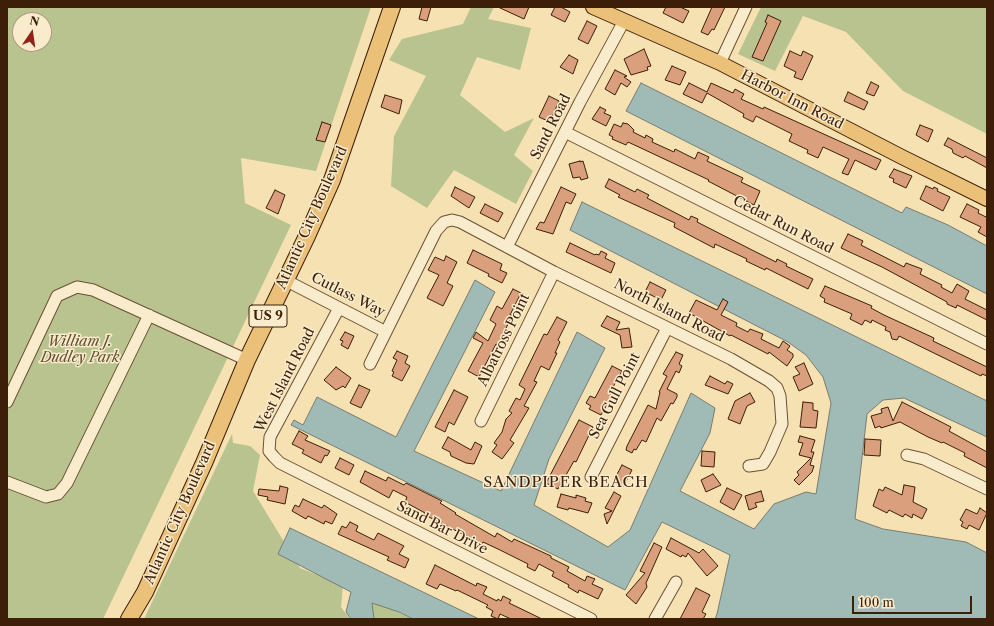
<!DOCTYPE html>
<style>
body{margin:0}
#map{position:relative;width:994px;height:626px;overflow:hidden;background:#f6e1b2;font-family:"Libre Caslon Text",serif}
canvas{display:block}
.frame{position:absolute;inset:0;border:8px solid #3d1e09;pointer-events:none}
.north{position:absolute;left:12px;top:12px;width:40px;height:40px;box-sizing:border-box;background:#f9eccd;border:1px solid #ae9a7f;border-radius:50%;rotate:13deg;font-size:11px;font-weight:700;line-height:16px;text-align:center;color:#3d1e09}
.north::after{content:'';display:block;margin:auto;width:14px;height:18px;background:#8f2418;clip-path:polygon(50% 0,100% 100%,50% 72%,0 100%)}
.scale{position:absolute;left:852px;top:596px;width:120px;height:18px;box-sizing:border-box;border:2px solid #3d1e09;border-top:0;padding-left:5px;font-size:12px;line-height:14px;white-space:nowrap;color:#3d1e09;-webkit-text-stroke:3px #f9eccd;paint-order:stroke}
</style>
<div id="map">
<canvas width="994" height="626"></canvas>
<div class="frame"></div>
<div class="north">N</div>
<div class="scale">100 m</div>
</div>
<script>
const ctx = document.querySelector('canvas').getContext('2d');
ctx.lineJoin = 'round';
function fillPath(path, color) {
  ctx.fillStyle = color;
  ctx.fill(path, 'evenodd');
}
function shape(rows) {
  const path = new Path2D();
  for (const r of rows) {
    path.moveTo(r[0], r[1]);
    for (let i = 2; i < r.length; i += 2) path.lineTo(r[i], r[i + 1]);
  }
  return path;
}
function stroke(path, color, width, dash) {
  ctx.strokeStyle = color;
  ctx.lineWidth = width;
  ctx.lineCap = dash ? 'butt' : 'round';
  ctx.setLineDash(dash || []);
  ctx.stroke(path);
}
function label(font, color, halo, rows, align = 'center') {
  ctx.font = font + ' "Libre Caslon Text",serif';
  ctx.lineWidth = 3;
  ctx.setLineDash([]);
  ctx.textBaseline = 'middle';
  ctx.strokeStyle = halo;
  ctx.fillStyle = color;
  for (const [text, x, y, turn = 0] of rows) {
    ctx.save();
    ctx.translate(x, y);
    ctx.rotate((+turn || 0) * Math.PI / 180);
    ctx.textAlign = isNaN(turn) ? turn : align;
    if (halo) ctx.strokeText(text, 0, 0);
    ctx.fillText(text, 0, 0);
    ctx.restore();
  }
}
const green = shape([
 [7,7,371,7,316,171,241,158,245,203,291,225,103,619,7,619],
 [20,20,44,20,44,44,20,44],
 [471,7,494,7,488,19,531,28,520,70,477,57,460,95,505,132,534,118,514,155,533,171,516,204,454,170,427,208,391,186,394,136,426,76,389,60,402,39,463,24],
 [761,7,987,7,987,134,903,91,846,32,803,16,775,71,738,54],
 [232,434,233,443,250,446,260,455,253,491,300,568,343,585,341,607,350,619,144,619],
 [368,599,402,614,412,619,374,619]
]);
const water = shape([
 [641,83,902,213,906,207,948,225,987,246,987,294,626,111,641,83],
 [582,202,987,401,987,437,904,398,883,400,867,414,855,519,883,529,966,542,987,553,987,619,715,619,717,614,730,555,662,522,625,590,291,425,294,420,303,425,317,397,396,437,475,280,495,292,414,451,501,491,577,332,605,348,549,459,534,505,608,547,630,530,691,393,715,408,710,433,680,491,754,529,774,504,806,492,816,494,831,403,823,377,806,355,788,342,570,230,582,202],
 [290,528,479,619,413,619,399,612,372,603,374,619,351,619,346,612,351,592,278,554,290,528]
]);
const building = shape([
 [422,7,431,7,427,21,419,19,422,7],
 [498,7,529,7,524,19,498,7],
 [555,7,561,7,570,12,565,22,551,15,555,7],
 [666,7,680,7,689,11,683,23,663,13,666,7],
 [712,7,725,7,714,30,712,29,708,35,701,32,712,7],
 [768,15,781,21,763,61,752,57,767,23,765,22,768,15],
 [587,21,597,26,588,44,578,39,587,21],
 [644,49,651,66,647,67,648,70,631,75,624,59,644,49],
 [790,51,801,56,803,51,813,56,802,80,794,77,796,72,784,66,790,51],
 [569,55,578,60,573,74,560,67,569,55],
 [672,66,686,72,680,85,665,80,672,66],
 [615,70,627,76,624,77,631,82,627,87,621,83,615,95,605,89,615,70],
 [871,82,879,86,874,96,866,93,871,82],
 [689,83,707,92,711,83,733,93,735,89,744,94,741,99,763,109,764,107,881,160,876,170,855,160,848,175,842,173,849,159,823,147,818,158,807,153,808,150,789,141,792,134,756,116,753,122,743,117,744,114,707,93,702,103,683,94,689,83],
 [848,92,868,102,864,110,844,101,848,92],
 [385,95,402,100,399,114,381,107,385,95],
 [549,96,559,101,550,122,539,117,549,96],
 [600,107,606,110,604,113,611,116,606,126,592,119,600,107],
 [322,122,331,125,325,142,316,140,322,122],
 [623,123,628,124,634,130,633,132,645,138,646,135,653,139,652,142,674,152,675,149,695,159,698,152,709,157,707,161,743,178,741,182,760,191,754,205,708,181,709,180,643,149,628,142,626,145,612,139,613,137,609,135,614,124,621,127,623,123],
 [920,125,933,130,928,142,916,135,920,125],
 [948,138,987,158,987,168,965,156,963,158,953,153,952,149,944,145,948,138],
 [580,161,580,162,583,161,588,178,581,180,580,177,573,178,569,164,580,161],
 [894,169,912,176,906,188,893,182,894,179,889,177,894,169],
 [609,179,635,192,637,189,649,195,647,198,689,220,691,216,698,219,697,222,752,250,776,262,777,259,787,264,786,266,813,279,808,289,766,268,765,270,746,261,747,259,715,244,714,248,674,227,675,223,618,197,620,195,605,187,609,179],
 [926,186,933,189,934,187,938,189,937,191,950,197,943,211,920,199,926,186],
 [455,187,475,197,469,208,451,196,455,187],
 [561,187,576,194,571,204,566,202,553,234,536,229,540,222,544,223,561,187],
 [275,190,285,195,278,214,266,208,275,190],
 [485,204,503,213,498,222,480,213,485,204],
 [967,204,979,210,978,213,986,217,987,214,987,237,978,232,981,227,960,217,967,204],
 [848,234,863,241,861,245,904,267,906,263,922,269,920,274,942,285,941,287,952,293,957,284,969,291,965,299,987,310,987,320,957,305,956,308,947,304,947,302,882,267,841,248,848,234],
 [570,243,595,255,596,254,599,255,601,251,607,254,605,258,615,263,611,273,566,252,570,243],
 [473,250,502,264,500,270,507,273,502,283,488,276,489,274,467,263,473,250],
 [446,256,457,262,447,283,453,286,443,306,427,298,439,275,428,270,435,257,444,261,446,256],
 [650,282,666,290,661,300,645,292,650,282],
 [825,286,872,306,871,308,884,315,934,338,933,341,987,367,987,376,982,374,981,376,899,336,897,340,892,339,890,332,885,330,886,327,872,320,871,323,865,320,862,325,850,319,852,314,824,302,825,299,820,296,825,286],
 [513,289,521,293,510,315,512,315,503,335,504,336,501,342,499,342,498,345,496,344,479,377,468,371,483,343,473,338,476,332,488,341,496,324,490,320,497,306,502,309,513,289],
 [723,299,728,302,721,315,737,323,736,326,748,332,750,329,763,334,761,339,779,348,783,341,790,346,787,350,793,354,793,357,787,366,769,352,768,354,731,335,730,336,689,313,696,300,717,310,723,299],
 [607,316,620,322,616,330,629,328,632,347,622,348,620,335,601,326,607,316],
 [557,317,567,322,558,340,560,342,555,353,557,353,549,370,541,366,534,381,537,382,524,406,529,408,510,440,514,443,502,459,492,452,497,445,494,443,502,432,506,419,512,413,509,411,516,398,520,400,525,389,519,385,544,334,547,335,557,317],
 [345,332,354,336,348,349,341,345,343,341,340,340,345,332],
 [397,351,408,356,405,363,410,366,402,381,392,376,394,372,392,371,397,360,393,358,397,351],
 [676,352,683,355,679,364,682,366,679,373,676,371,667,389,677,394,677,397,673,404,671,403,661,421,657,418,646,442,642,440,636,450,634,449,632,453,626,450,627,446,648,405,656,409,660,392,659,392,667,376,663,374,676,352],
 [804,363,813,384,799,391,793,377,800,374,795,367,804,363],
 [612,366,622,371,613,387,616,389,601,415,589,409,591,406,586,403,590,396,595,398,612,366],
 [336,367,351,378,345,388,343,386,336,390,324,380,336,367],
 [710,376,725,384,727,381,733,384,728,394,705,385,710,376],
 [359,385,370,390,361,408,350,403,359,385],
 [454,390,468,397,454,425,449,422,445,432,435,427,454,390],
 [750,393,755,402,747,406,740,424,728,419,735,401,750,393],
 [803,402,813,403,813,410,818,411,816,428,800,427,803,402],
 [902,402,951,427,949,431,987,452,987,468,964,456,965,453,943,442,942,443,928,437,900,422,881,428,880,426,875,428,871,416,882,413,881,409,888,407,893,421,902,402],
 [579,420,593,427,576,462,574,461,558,489,546,483,579,420],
 [299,431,308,436,305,440,330,451,327,456,325,455,321,463,302,453,304,450,292,444,299,431],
 [800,436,815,440,811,452,814,452,810,465,814,466,812,472,799,485,794,480,799,475,797,472,811,458,799,455,803,443,798,442,800,436],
 [448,437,471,450,475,442,482,446,474,464,466,463,451,456,450,452,442,448,448,437],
 [865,439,881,440,880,456,864,455,865,439],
 [702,451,715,452,714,467,701,466,702,451],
 [340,458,354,465,349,475,335,468,340,458],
 [622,465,632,470,623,487,613,482,622,465],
 [365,471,386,481,388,477,404,485,406,483,442,501,440,503,456,513,455,514,495,537,497,533,512,542,514,539,551,556,551,558,569,567,567,571,585,581,587,576,595,579,592,584,603,589,598,599,579,590,578,593,568,587,569,585,552,576,554,572,539,564,535,571,527,567,528,564,500,550,483,542,482,544,429,517,424,514,425,513,405,502,407,497,393,490,389,498,360,482,365,471],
 [713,474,721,485,706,492,701,480,713,474],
 [904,485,915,487,913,502,927,509,922,519,913,514,912,518,905,514,903,517,889,510,887,513,873,506,879,489,883,491,885,487,902,495,904,485],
 [280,486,288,488,285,504,267,500,268,497,258,495,259,489,279,491,280,486],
 [727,488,742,495,734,510,720,502,727,488],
 [761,491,764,501,755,503,757,507,749,510,745,496,761,491],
 [614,492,621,496,607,524,604,514,612,511,605,508,614,492],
 [561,494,576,498,576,495,586,498,585,501,592,503,588,513,569,508,568,510,557,507,561,494],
 [303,499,322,508,324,505,337,514,332,524,325,521,324,524,308,516,306,519,292,511,295,505,299,507,303,499],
 [980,508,987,513,979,530,969,525,967,529,961,526,963,522,960,520,966,509,977,514,980,508],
 [350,522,358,526,356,531,374,540,378,533,404,546,399,554,409,559,405,568,387,560,389,557,338,534,342,526,346,528,350,522],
 [671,538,699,553,703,549,718,566,707,576,688,553,686,557,682,555,681,557,666,549,671,538],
 [654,543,662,547,646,583,647,587,636,604,626,595,645,573,640,571,654,543],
 [435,565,476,586,477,583,487,587,483,594,497,601,498,599,501,601,503,596,511,600,509,603,542,619,511,619,500,614,498,619,491,616,493,611,486,607,488,605,457,590,456,591,440,584,437,589,426,584,435,565],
 [696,588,710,595,702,612,706,614,703,619,680,619,696,588]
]);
const minor = shape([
 [720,63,746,7],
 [565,132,987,344],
 [507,247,580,102,624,21],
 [285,280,386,332],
 [339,308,270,437,269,451,274,457,280,463,591,619],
 [370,364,436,231,444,222,452,220,460,222,554,272,731,359,769,381,777,388,780,396,782,424,770,452,763,464,749,466],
 [7,402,57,296,77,287,93,290,247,360],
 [481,421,554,272],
 [907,455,924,459,987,489],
 [591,477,667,328],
 [7,482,46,497,58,494,67,483,149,315],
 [655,619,676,582]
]);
const major = shape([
 [593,7,720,63,902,157,987,199]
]);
const highway = shape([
 [129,619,145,592,204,463,247,360,307,236,332,180,392,7]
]);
const shields = [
 [268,316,38]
];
const shieldNames = [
 ["US 9",268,316]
];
const streetNames = [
 ["Harbor Inn Road",792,100,27],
 ["Sand Road",551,127,-63],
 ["Atlantic City Boulevard",312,218,-66],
 ["Cedar Run Road",783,225,27],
 ["Cutlass Way",348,295,27],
 ["North Island Road",669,311,27],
 ["Albatross Point",504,340,-64],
 ["West Island Road",285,380,-63],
 ["Sea Gull Point",615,396,-63],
 ["Atlantic City Boulevard",180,513,-66],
 ["Sand Bar Drive",442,528,27]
];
const parkNames = [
 ["William J.",80,342],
 ["Dudley Park",80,358]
];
const neighbourhoodNames = [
 ["SANDPIPER BEACH",566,483]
];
fillPath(green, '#b8c38f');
fillPath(water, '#a0bbb6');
stroke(water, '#787c71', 1);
fillPath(building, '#da9f7d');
stroke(building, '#3d1e09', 1);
stroke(minor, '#6b4f33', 13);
stroke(major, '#3d1e09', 16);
stroke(highway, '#3d1e09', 18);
stroke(minor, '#f9eccd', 11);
stroke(major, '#ebc079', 14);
stroke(highway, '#ebc079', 16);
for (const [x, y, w] of shields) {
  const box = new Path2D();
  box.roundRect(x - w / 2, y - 11, w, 22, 3);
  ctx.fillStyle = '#f9eccd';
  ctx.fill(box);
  stroke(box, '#3d1e09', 1);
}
label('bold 13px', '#3d1e09', null, shieldNames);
label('14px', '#3d1e09', '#f9eccd', streetNames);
label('italic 14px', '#625031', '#f9eccd', parkNames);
ctx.letterSpacing = '1px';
label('15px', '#3d1e09', '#f9eccd', neighbourhoodNames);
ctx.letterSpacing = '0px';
</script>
